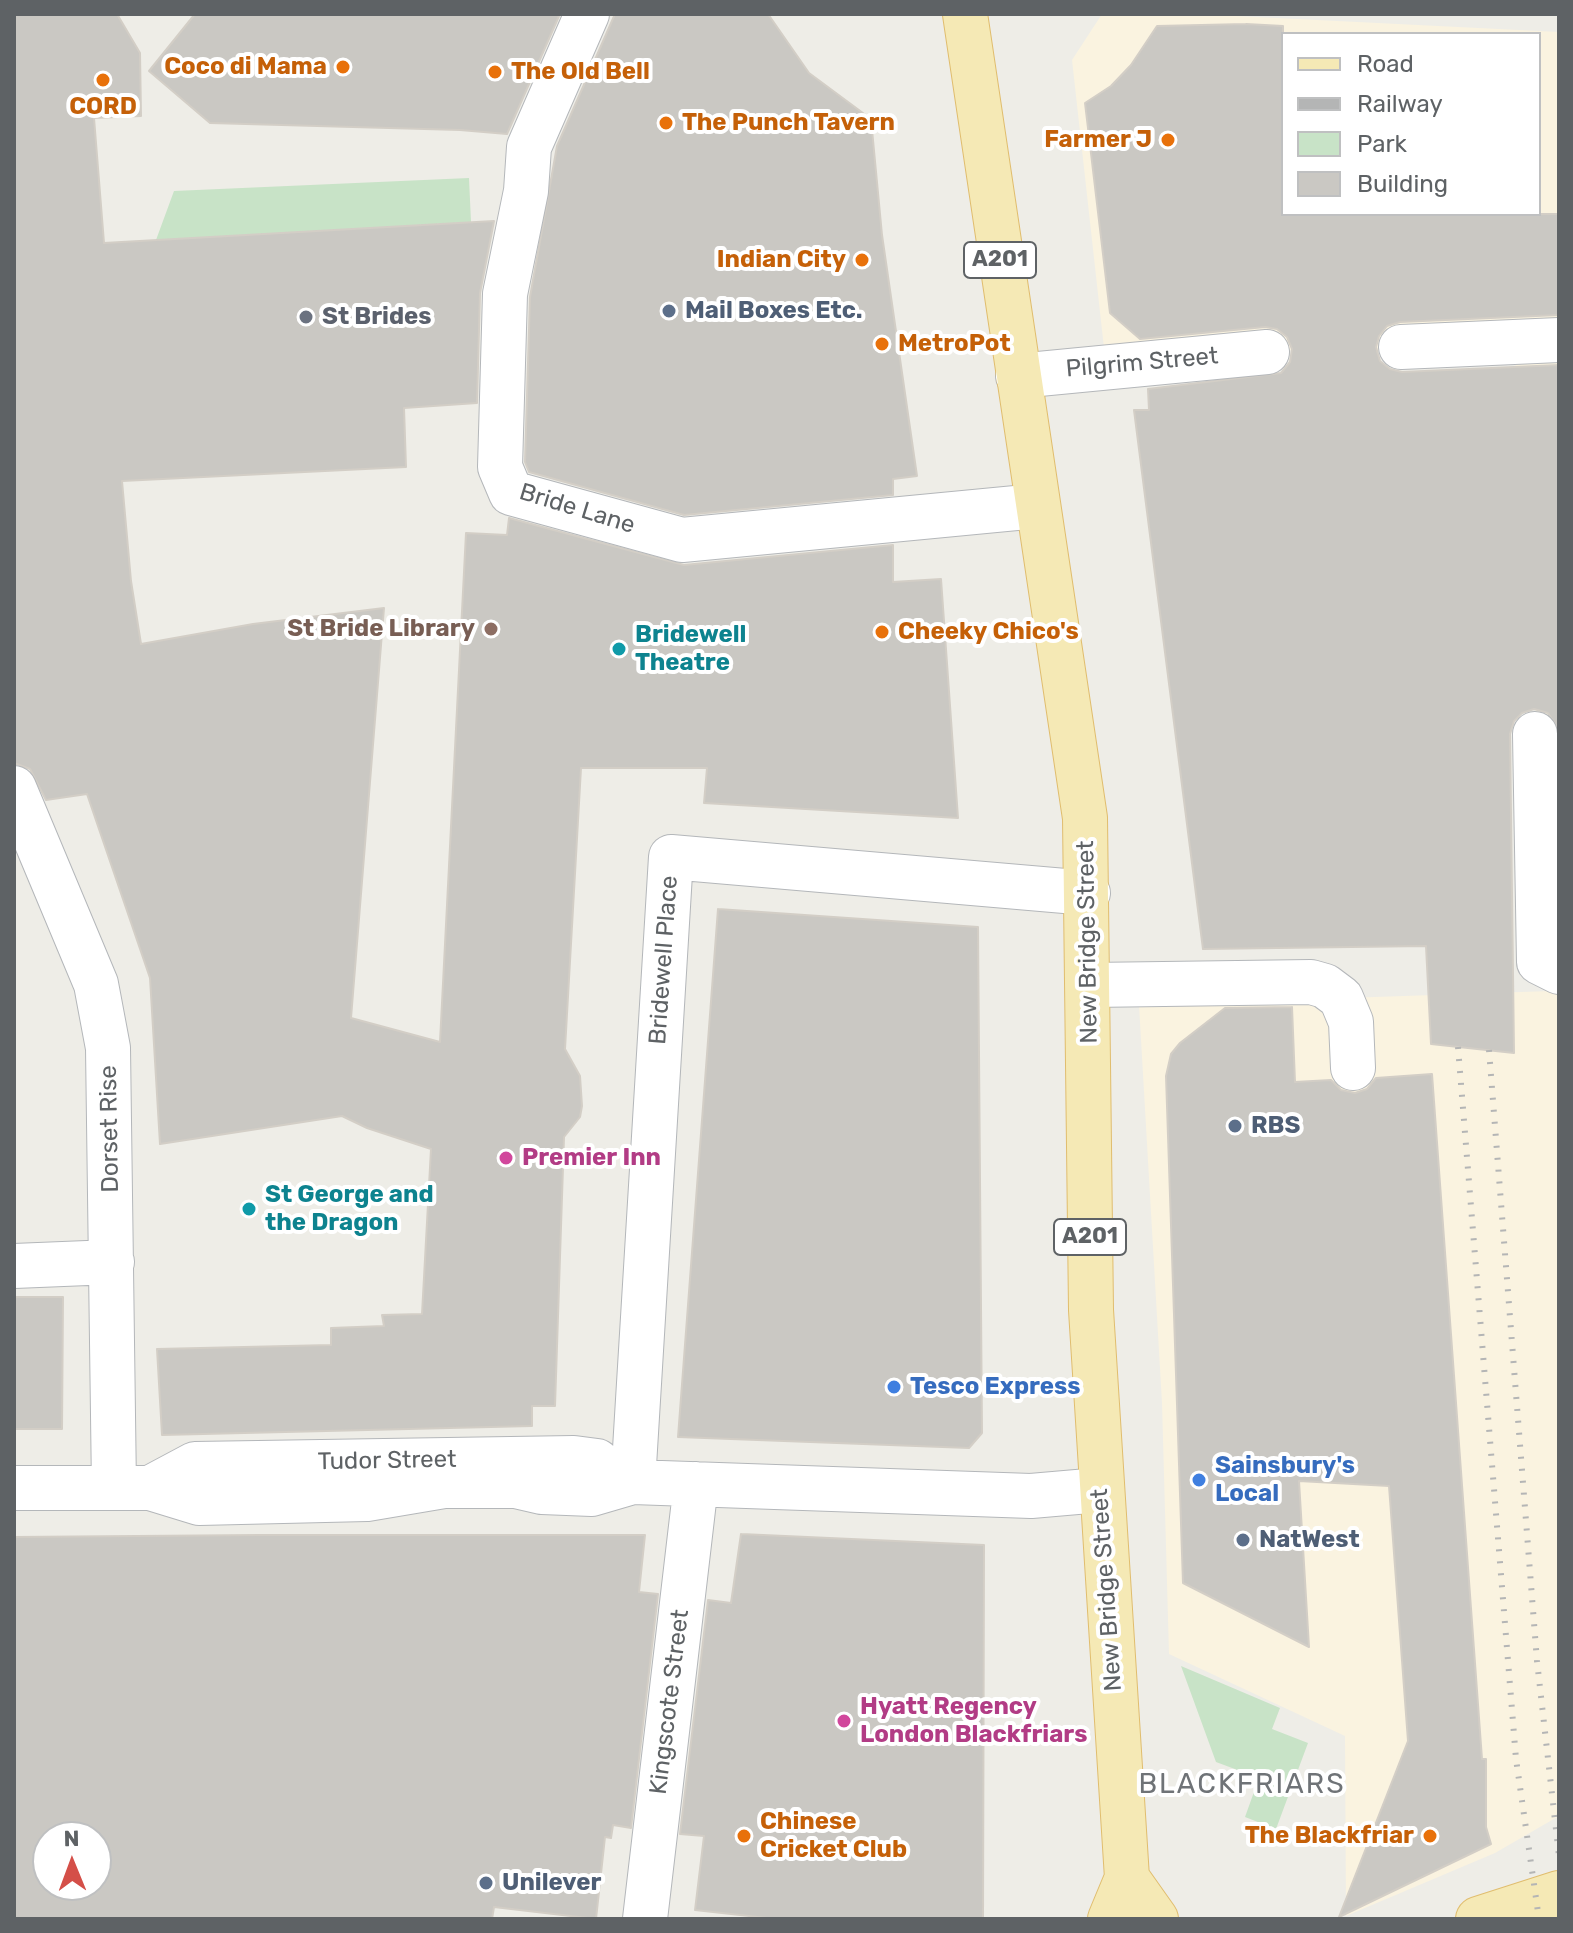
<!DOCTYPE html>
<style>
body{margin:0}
#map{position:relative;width:1573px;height:1933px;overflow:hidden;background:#eeede7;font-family:Rubik,sans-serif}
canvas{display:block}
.frame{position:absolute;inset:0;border:16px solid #5e6265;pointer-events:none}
.legend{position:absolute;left:1281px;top:32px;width:260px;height:184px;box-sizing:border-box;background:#fff;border:2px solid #bfc0c1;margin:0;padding:10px 14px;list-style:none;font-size:24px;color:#5e6265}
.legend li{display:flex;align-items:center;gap:16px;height:40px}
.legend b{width:40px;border:2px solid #bfc0c1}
.north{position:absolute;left:32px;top:1821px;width:80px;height:80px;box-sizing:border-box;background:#fff;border:2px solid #bfc0c1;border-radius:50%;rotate:359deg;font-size:22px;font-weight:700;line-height:32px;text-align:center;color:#5e6265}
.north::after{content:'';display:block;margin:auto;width:28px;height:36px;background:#d44f48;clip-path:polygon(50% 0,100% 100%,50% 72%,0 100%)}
</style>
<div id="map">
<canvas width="1573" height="1933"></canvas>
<div class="frame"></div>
<ul class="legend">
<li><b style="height:10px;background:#f5e9b5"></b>Road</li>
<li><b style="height:10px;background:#b4b5b5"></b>Railway</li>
<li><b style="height:22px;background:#c8e3c7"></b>Park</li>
<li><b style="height:22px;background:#cac8c3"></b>Building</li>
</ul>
<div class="north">N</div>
</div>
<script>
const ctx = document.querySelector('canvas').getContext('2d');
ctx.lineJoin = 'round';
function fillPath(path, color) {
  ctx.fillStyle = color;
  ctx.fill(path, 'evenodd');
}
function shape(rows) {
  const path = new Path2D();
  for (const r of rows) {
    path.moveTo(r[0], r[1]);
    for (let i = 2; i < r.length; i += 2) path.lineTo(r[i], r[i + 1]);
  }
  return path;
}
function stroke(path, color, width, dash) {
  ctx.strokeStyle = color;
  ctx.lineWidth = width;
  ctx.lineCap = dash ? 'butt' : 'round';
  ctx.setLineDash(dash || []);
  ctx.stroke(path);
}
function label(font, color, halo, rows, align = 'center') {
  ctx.font = font + ' Rubik,sans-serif';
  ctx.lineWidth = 8;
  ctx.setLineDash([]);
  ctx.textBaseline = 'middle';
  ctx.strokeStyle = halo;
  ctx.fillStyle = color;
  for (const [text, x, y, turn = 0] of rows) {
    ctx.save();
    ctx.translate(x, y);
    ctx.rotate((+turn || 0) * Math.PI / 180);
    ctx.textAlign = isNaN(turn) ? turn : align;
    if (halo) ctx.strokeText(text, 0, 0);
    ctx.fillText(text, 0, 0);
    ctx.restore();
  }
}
const commercial = shape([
 [1102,14,1196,14,1559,32,1559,1816,1495,1853,1346,1916,1345,1736,1169,1654,1162,1403,1139,1005,1551,991,1515,353,1104,348,1072,60],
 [1283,34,1539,34,1539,214,1283,214]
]);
const green = shape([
 [469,178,471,222,156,240,174,191],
 [1181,1666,1280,1708,1272,1729,1308,1743,1276,1829,1245,1817,1259,1778,1216,1762]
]);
const building = shape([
 [14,14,117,14,140,53,141,116,94,118,104,243,494,221,480,293,477,403,404,408,406,467,122,481,131,581,141,644,253,624,384,608,351,1018,440,1042,466,533,507,535,509,518,684,565,893,545,893,582,941,579,958,818,704,803,707,768,581,768,565,1049,580,1076,582,1106,580,1117,564,1137,555,1406,532,1406,532,1426,162,1435,157,1349,331,1345,331,1328,384,1326,382,1315,422,1314,431,1149,367,1128,342,1116,160,1144,150,978,87,794,46,800,30,769,14,763,14,14],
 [195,14,557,14,559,16,507,134,460,130,210,123,149,71,195,14],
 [615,14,768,14,809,73,871,119,882,235,917,476,893,479,893,495,684,515,529,472,525,462,530,297,557,146,615,14],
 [1246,24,1283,26,1283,214,1559,214,1559,315,1400,322,1387,326,1379,336,1376,347,1380,361,1390,369,1402,372,1559,365,1559,730,1548,713,1534,709,1522,713,1514,721,1510,734,1514,1053,1431,1044,1426,946,1203,949,1134,410,1149,410,1148,389,1281,373,1290,362,1292,349,1287,337,1277,329,1265,327,1140,339,1110,313,1085,103,1111,86,1131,65,1157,26,1246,24],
 [718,909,978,927,982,1433,969,1448,678,1437,718,909],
 [1292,1007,1295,1082,1331,1080,1341,1090,1355,1093,1367,1089,1376,1078,1432,1074,1482,1759,1486,1759,1486,1827,1491,1844,1339,1917,1408,1741,1389,1486,1299,1481,1309,1647,1183,1583,1166,1076,1171,1054,1180,1043,1225,1008,1292,1007],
 [14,1297,63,1297,62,1429,14,1429,14,1297],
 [741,1534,984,1545,983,1919,776,1919,695,1910,704,1836,680,1834,708,1600,731,1603,741,1534],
 [259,1535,645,1535,639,1592,658,1594,631,1828,613,1825,611,1838,605,1837,596,1919,494,1907,492,1919,14,1919,14,1537,259,1535],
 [48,1837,96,1837,96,1885,48,1885,48,1837]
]);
const minor = shape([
 [587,14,529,147,526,191,505,294,500,467,511,493,682,540,1037,506],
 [1401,347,1559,340],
 [1018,376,1267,352],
 [1535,734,1539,962,1559,972],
 [14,788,96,984,108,1048,114,1488],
 [1090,985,1311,982,1325,986,1341,998,1351,1022,1353,1068],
 [14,1266,112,1262],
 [633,1482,671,857,1088,893],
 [14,1488,150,1488,199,1503,367,1499,444,1486,516,1486,542,1492,592,1494,633,1482,1031,1496,1100,1490],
 [150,1488,195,1464,574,1458,597,1461,623,1482],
 [645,1919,696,1484]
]);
const major = shape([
 [965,14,1085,818,1091,1310,1127,1878,1110,1919],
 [1127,1878,1156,1919],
 [1478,1919,1559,1893]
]);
const rail = shape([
 [1458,1047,1516,1759,1539,1919],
 [1489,1050,1537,1661,1559,1856]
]);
const markers = [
 [343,67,8,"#e8710a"],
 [495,72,8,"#e8710a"],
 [103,80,8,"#e8710a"],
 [666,123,8,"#e8710a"],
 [1168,140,8,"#e8710a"],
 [862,260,8,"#e8710a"],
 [669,311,8,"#5c6f8a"],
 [306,317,8,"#6b7280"],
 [882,344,8,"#e8710a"],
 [491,629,8,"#8d6e63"],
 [882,632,8,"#e8710a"],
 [619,649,8,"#0f9aa8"],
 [1235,1126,8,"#5c6f8a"],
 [506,1158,8,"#d1479c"],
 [249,1209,8,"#0f9aa8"],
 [894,1387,8,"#3f7fe0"],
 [1199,1480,8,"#3f7fe0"],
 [1243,1540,8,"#5c6f8a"],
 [844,1721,8,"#d1479c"],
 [744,1836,8,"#e8710a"],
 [1430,1836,8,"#e8710a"],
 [486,1883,8,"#5c6f8a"]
];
const shields = [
 [1000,260,72],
 [1090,1237,72]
];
const shieldNames = [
 ["A201",1000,260],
 ["A201",1090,1237]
];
const foodNames = [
 ["Coco di Mama",327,67,"right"],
 ["The Old Bell",511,72],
 ["CORD",103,107,"center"],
 ["The Punch Tavern",682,123],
 ["Farmer J",1152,140,"right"],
 ["Indian City",846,260,"right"],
 ["MetroPot",898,344],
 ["Cheeky Chico's",898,632],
 ["Chinese",760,1822],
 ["Cricket Club",760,1850],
 ["The Blackfriar",1414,1836,"right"]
];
const serviceNames = [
 ["Mail Boxes Etc.",685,311],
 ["RBS",1251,1126],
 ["NatWest",1259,1540],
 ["Unilever",502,1883]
];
const worshipNames = [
 ["St Brides",322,317]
];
const streetNames = [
 ["Pilgrim Street",1142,363,-5],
 ["Bride Lane",577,509,17],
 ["New Bridge Street",1088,942,-91],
 ["Bridewell Place",664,960,-86],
 ["Dorset Rise",110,1129,-91],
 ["Tudor Street",387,1461,-1],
 ["New Bridge Street",1107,1590,-94],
 ["Kingscote Street",670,1702,-83]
];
const educationNames = [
 ["St Bride Library",475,629]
];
const cultureNames = [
 ["Bridewell",635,635],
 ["Theatre",635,663],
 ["St George and",265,1195],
 ["the Dragon",265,1223]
];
const hotelNames = [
 ["Premier Inn",522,1158],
 ["Hyatt Regency",860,1707],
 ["London Blackfriars",860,1735]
];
const shopNames = [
 ["Tesco Express",910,1387],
 ["Sainsbury's",1215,1466],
 ["Local",1215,1494]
];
const quarterNames = [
 ["BLACKFRIARS",1242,1785]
];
fillPath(commercial, '#faf3e0');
fillPath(green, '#c8e3c7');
fillPath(building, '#cac8c3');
stroke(building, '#d3cec6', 2);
stroke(minor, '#b4b7ba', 46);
stroke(major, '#e0bd6e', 46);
stroke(minor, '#fff', 44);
stroke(major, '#f5e9b5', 44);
stroke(rail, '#b4b5b5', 6, [2, 10]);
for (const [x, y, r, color] of markers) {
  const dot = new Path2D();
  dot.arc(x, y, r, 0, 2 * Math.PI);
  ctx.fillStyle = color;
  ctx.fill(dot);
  stroke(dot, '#fff', 3);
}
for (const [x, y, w] of shields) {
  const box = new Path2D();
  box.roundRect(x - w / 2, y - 18, w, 36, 6);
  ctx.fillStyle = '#fff';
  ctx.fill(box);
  stroke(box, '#5e6265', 2);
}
label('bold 22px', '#5e6265', null, shieldNames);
label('bold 24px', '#c56008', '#fff', foodNames, 'left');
label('bold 24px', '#4e5e75', '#fff', serviceNames, 'left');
label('bold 24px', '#5b616d', '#fff', worshipNames, 'left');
label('24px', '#5e6265', '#fff', streetNames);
label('bold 24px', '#785e54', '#fff', educationNames, 'right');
label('bold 24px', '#0d838f', '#fff', cultureNames, 'left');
label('bold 24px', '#b23c85', '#fff', hotelNames, 'left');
label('bold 24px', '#366cbe', '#fff', shopNames, 'left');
ctx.letterSpacing = '2px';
label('28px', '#6f7377', '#fff', quarterNames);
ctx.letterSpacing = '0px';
</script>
